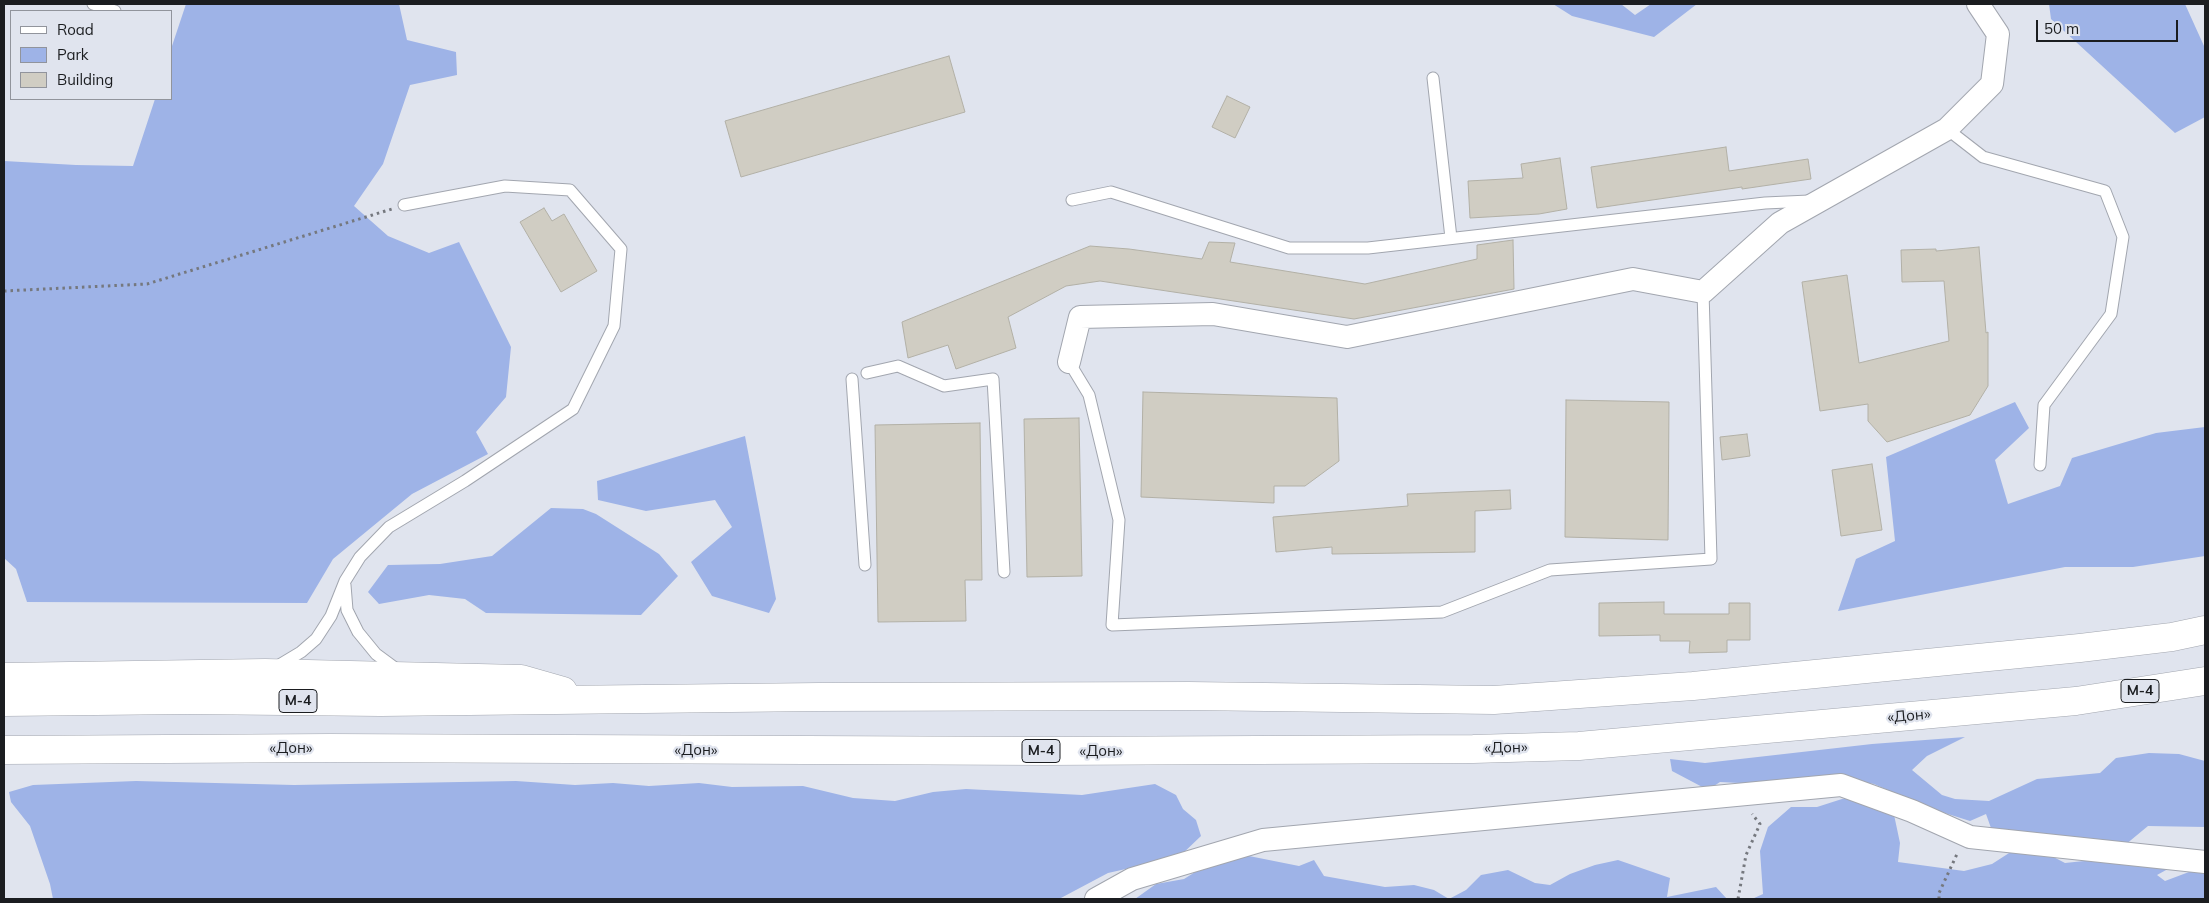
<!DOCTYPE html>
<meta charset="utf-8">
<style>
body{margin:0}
#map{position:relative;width:2209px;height:903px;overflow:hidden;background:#e0e4ee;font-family:Mulish,sans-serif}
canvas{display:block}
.frame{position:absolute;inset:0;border:5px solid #1b1d20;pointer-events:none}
.legend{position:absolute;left:10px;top:10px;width:162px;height:90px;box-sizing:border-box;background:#e0e4ee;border:1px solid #91949c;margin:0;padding:6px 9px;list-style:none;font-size:15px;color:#1b1d20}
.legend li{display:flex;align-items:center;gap:10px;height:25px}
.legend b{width:25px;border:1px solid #91949c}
.scale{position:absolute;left:2036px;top:20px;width:142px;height:22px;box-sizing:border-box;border:2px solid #1b1d20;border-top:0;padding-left:6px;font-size:15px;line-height:18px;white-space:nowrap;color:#1b1d20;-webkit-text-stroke:4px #e0e4ee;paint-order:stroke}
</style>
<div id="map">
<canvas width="2209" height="903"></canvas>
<div class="frame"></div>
<ul class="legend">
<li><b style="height:6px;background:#fff"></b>Road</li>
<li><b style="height:14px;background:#9eb3e7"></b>Park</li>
<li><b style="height:14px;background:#d0cdc3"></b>Building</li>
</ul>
<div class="scale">50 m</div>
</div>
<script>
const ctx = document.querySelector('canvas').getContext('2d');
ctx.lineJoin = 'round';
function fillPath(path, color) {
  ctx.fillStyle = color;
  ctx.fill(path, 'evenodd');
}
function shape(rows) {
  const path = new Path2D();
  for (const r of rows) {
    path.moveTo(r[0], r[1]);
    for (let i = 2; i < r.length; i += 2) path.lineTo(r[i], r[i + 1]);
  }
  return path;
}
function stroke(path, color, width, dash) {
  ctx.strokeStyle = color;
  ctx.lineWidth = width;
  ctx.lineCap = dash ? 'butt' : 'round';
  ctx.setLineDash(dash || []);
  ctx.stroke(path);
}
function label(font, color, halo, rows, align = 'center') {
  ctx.font = font + ' Mulish,sans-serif';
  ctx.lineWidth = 4.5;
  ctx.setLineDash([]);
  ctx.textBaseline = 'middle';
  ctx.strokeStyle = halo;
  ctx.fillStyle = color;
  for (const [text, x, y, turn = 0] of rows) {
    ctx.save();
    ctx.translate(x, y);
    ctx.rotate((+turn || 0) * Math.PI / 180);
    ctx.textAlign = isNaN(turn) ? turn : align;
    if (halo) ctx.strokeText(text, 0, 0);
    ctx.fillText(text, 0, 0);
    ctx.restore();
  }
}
const green = shape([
 [186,4,399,4,407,40,456,52,457,75,410,85,383,164,354,206,388,236,429,253,459,242,511,347,506,397,476,432,488,454,412,494,333,559,307,603,27,602,16,569,4,558,4,161,76,165,133,166,155,99,171,99,171,49],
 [1553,4,1621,4,1635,15,1651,4,1697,4,1654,37,1572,16],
 [2049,4,2185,4,2204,46,2205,117,2175,133,2051,19],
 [2015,402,2029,428,1995,460,2008,504,2060,486,2072,458,2156,433,2205,427,2205,556,2133,567,2065,567,1838,611,1856,559,1895,541,1886,457],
 [745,436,776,599,769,613,712,596,691,562,732,527,715,500,646,511,598,500,597,481],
 [551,508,583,509,596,514,659,554,678,576,641,615,486,613,465,599,429,595,379,604,368,592,388,565,440,564,492,556],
 [1965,737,1927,756,1912,770,1942,795,1955,799,1989,801,2037,779,2100,773,2116,758,2149,753,2179,754,2205,761,2205,827,2148,826,2125,845,2078,837,2008,834,1991,828,1986,814,1970,821,1929,808,1874,784,1852,780,1759,784,1720,782,1708,790,1672,771,1670,759,1705,763,1872,744],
 [136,781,294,785,516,781,575,785,613,783,649,786,699,783,732,787,803,786,853,798,895,801,933,792,966,789,1082,795,1155,784,1176,795,1183,809,1196,820,1201,836,1179,857,1108,873,1059,899,53,899,50,884,30,826,11,802,9,792,33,785],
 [1858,797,1893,810,1900,843,1898,862,1964,871,1992,864,2020,846,2038,849,2065,863,2103,859,2177,864,2157,875,2165,881,2205,866,2205,899,1752,899,1763,894,1760,851,1768,827,1791,807,1817,807,1842,799],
 [1244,855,1299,866,1314,860,1324,876,1385,887,1414,885,1434,890,1449,899,1466,890,1481,875,1508,870,1535,883,1550,885,1570,874,1595,865,1618,860,1670,878,1667,897,1716,887,1727,899,1135,899,1156,884,1184,879,1200,869]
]);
const building = shape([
 [949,56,965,112,741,177,725,121,949,56],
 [1227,96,1250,107,1235,138,1212,127,1227,96],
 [1726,147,1729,171,1808,159,1811,179,1742,189,1742,187,1597,208,1591,167,1726,147],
 [1560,158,1567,209,1539,214,1470,218,1468,181,1523,178,1521,164,1560,158],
 [544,208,552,221,564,214,597,271,561,292,520,222,544,208],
 [1513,240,1514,289,1354,319,1100,281,1066,286,1008,317,1016,348,956,369,948,345,908,358,902,322,1090,246,1129,249,1202,259,1209,242,1235,243,1230,262,1365,284,1477,259,1477,245,1513,240],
 [1979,247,1986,333,1988,332,1988,386,1970,415,1887,442,1868,421,1868,404,1820,411,1802,282,1847,275,1859,363,1949,341,1944,281,1902,282,1901,250,1936,249,1936,251,1979,247],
 [1143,392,1337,398,1339,461,1305,486,1274,486,1274,503,1141,497,1143,392],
 [1566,400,1669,402,1668,540,1565,537,1566,400],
 [1079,418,1082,576,1027,577,1024,419,1079,418],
 [980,423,982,580,965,580,966,621,878,622,875,425,980,423],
 [1747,434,1750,456,1722,460,1720,437,1747,434],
 [1872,464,1882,530,1841,536,1832,470,1872,464],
 [1510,490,1511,509,1475,511,1475,552,1332,554,1332,547,1276,552,1273,517,1408,506,1407,494,1510,490],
 [1664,602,1664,614,1729,614,1729,603,1750,603,1750,640,1727,640,1727,652,1689,653,1690,641,1660,641,1660,635,1599,636,1599,603,1664,602]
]);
const path = shape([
 [4,291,147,284,392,209],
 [1738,899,1746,855,1760,824,1752,814],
 [1939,899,1939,893,1957,854]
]);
const lane = shape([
 [93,4,115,11],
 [1433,78,1451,238],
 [1947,129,1983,157,2105,191,2123,237,2111,314,2044,405,2040,465],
 [1072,200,1111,192,1289,248,1368,248,1765,203,1809,201],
 [1069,362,1089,395,1119,520,1112,625,1442,612,1550,570,1711,559,1703,292],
 [867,373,898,366,944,386,993,379,1004,572],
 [852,379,865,565],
 [345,585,347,610,358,632,376,654,399,671],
 [276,667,301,652,316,639,331,616,345,581,360,557,389,527,465,481,573,409,614,326,621,249,570,190,505,186,404,205]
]);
const street = shape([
 [1069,362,1080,317,1213,314,1347,337,1633,279,1703,292,1780,223,1947,129,1992,84,1998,34,1978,4],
 [1096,899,1132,879,1263,840,1841,785,1912,811,1970,837,2205,862]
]);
const highway = shape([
 [4,677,265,673,521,679,563,691],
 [4,702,187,700,381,702,819,697,1189,696,1494,700,1693,686,2080,648,2172,637,2205,630],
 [4,750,330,748,1044,751,1473,749,1579,746,2076,701,2205,681]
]);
const shields = [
 [2140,691,38],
 [298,701,38],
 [1041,751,38]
];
const shieldNames = [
 ["М-4",2140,691],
 ["М-4",298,701],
 ["М-4",1041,751]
];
const streetNames = [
 ["«Дон»",1909,716,-5],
 ["«Дон»",291,748],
 ["«Дон»",1506,748,-1],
 ["«Дон»",696,750],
 ["«Дон»",1101,751]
];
fillPath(green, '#9eb3e7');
fillPath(building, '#d0cdc3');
stroke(building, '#b2b0a6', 1);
stroke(lane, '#a2a6af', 13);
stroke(street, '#a2a6af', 24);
stroke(highway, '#a2a6af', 29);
stroke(path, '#75787e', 3, [2.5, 4]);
stroke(lane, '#fff', 11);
stroke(street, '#fff', 22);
stroke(highway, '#fff', 28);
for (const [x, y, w] of shields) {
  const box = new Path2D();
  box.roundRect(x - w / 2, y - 11.5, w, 23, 4);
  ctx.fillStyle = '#e0e4ee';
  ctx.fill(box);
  stroke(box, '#1b1d20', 1);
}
label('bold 14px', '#1b1d20', null, shieldNames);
label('15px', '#1b1d20', '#e0e4ee', streetNames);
</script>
